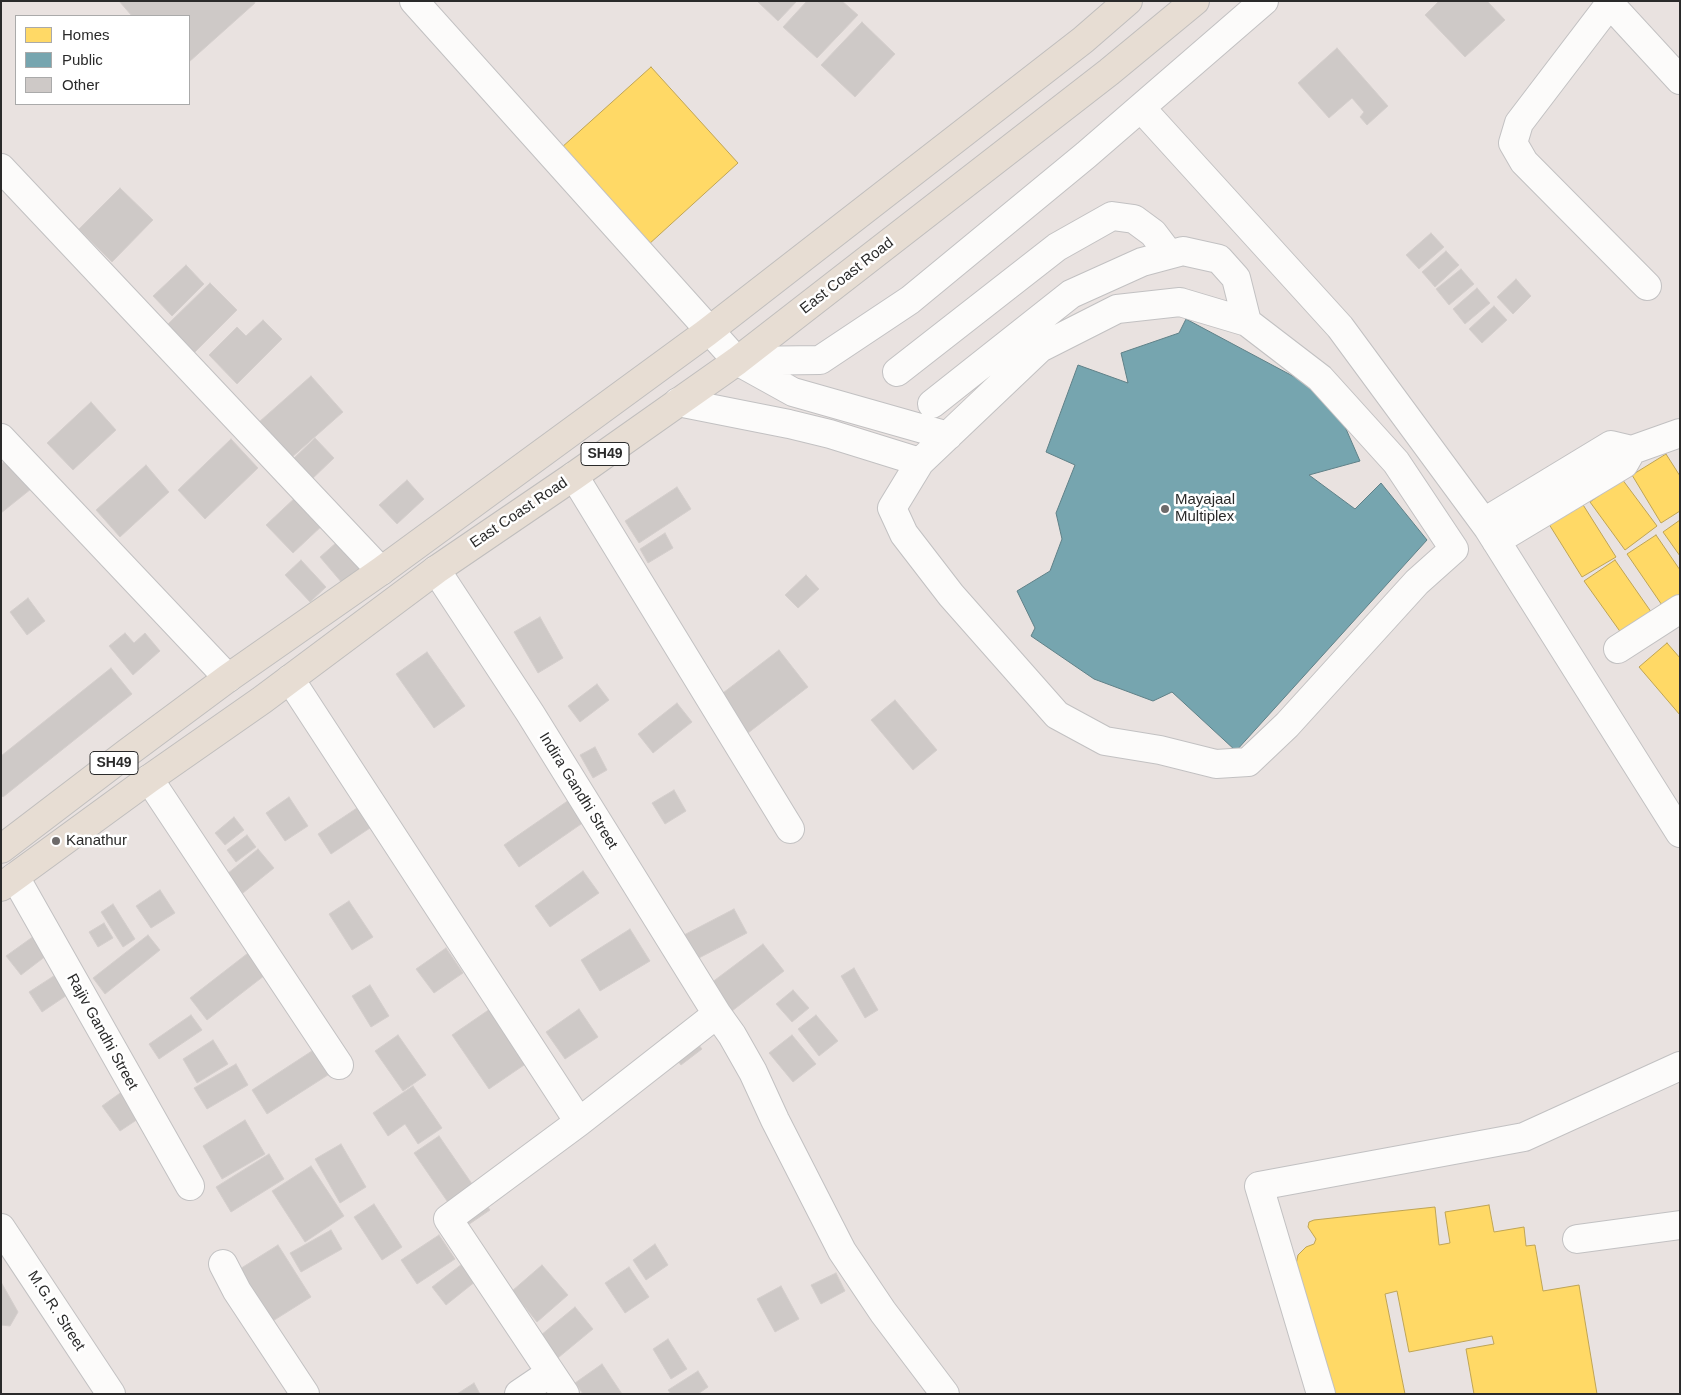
<!DOCTYPE html>
<style>
body{margin:0}
#map{position:relative;width:1681px;height:1395px;overflow:hidden;background:#e9e2e0;font-family:Helvetica,sans-serif}
canvas{display:block}
.frame{position:absolute;inset:0;border:2px solid #2a2a2a;pointer-events:none}
.legend{position:absolute;left:15px;top:15px;width:175px;height:90px;box-sizing:border-box;background:#fff;border:1px solid #aaa;margin:0;padding:6px 9px;list-style:none;font-size:15px;color:#2a2a2a}
.legend li{display:flex;align-items:center;gap:10px;height:25px}
.legend b{width:25px;border:1px solid #aaa}
</style>
<div id="map">
<canvas width="1681" height="1395"></canvas>
<div class="frame"></div>
<ul class="legend">
<li><b style="height:14px;background:#ffd966"></b>Homes</li>
<li><b style="height:14px;background:#76a5af"></b>Public</li>
<li><b style="height:14px;background:#cec9c7"></b>Other</li>
</ul>
</div>
<script>
const ctx = document.querySelector('canvas').getContext('2d');
ctx.lineJoin = 'round';
function fillPath(path, color) {
  ctx.fillStyle = color;
  ctx.fill(path, 'evenodd');
}
function shape(rows) {
  const path = new Path2D();
  for (const r of rows) {
    path.moveTo(r[0], r[1]);
    for (let i = 2; i < r.length; i += 2) path.lineTo(r[i], r[i + 1]);
  }
  return path;
}
function stroke(path, color, width, dash) {
  ctx.strokeStyle = color;
  ctx.lineWidth = width;
  ctx.lineCap = dash ? 'butt' : 'round';
  ctx.setLineDash(dash || []);
  ctx.stroke(path);
}
function label(font, color, halo, rows, align = 'center') {
  ctx.font = font + ' Helvetica,sans-serif';
  ctx.lineWidth = 5;
  ctx.setLineDash([]);
  ctx.textBaseline = 'middle';
  ctx.strokeStyle = halo;
  ctx.fillStyle = color;
  for (const [text, x, y, turn = 0] of rows) {
    ctx.save();
    ctx.translate(x, y);
    ctx.rotate((+turn || 0) * Math.PI / 180);
    ctx.textAlign = isNaN(turn) ? turn : align;
    if (halo) ctx.strokeText(text, 0, 0);
    ctx.fillText(text, 0, 0);
    ctx.restore();
  }
}
const homes = shape([
 [651,67,738,163,648,245,561,148,651,67],
 [1666,454,1680,476,1680,511,1661,523,1632,475,1666,454],
 [1622,479,1657,526,1625,550,1590,502,1622,479],
 [1580,500,1616,557,1582,577,1547,521,1580,500],
 [1680,520,1680,556,1663,532,1680,520],
 [1656,535,1680,570,1680,597,1664,608,1627,554,1656,535],
 [1615,560,1654,616,1624,637,1584,581,1615,560],
 [1667,643,1680,658,1680,715,1639,667,1667,643],
 [1489,1205,1494,1232,1524,1227,1526,1246,1535,1245,1543,1291,1579,1285,1597,1394,1474,1394,1466,1349,1494,1344,1492,1336,1409,1352,1397,1291,1385,1294,1405,1394,1323,1394,1296,1264,1298,1255,1306,1247,1314,1244,1316,1239,1308,1227,1309,1222,1314,1220,1435,1207,1439,1245,1450,1243,1445,1212,1489,1205]
]);
const public = shape([
 [1186,319,1332,397,1360,461,1309,475,1355,509,1381,483,1427,540,1236,751,1172,692,1153,701,1094,679,1031,636,1035,628,1017,591,1050,571,1062,539,1056,513,1075,465,1046,452,1078,365,1128,383,1121,353,1179,333,1186,319]
]);
const building = shape([
 [119,1,254,1,255,3,189,62,189,16,132,16,119,1],
 [757,1,797,1,778,21,757,1],
 [807,1,842,1,858,15,817,58,783,27,807,1],
 [1439,1,1487,1,1505,20,1465,57,1425,15,1439,1],
 [862,22,895,54,855,97,821,65,862,22],
 [1337,48,1388,106,1367,125,1360,117,1364,112,1352,98,1329,118,1298,83,1337,48],
 [120,188,153,220,112,262,79,229,120,188],
 [1431,233,1444,247,1419,269,1406,255,1431,233],
 [1446,251,1459,265,1435,287,1422,272,1446,251],
 [186,265,204,284,172,316,153,296,186,265],
 [1461,269,1474,284,1449,305,1436,289,1461,269],
 [1516,279,1531,296,1513,314,1497,297,1516,279],
 [210,283,237,310,193,354,166,326,210,283],
 [1477,288,1490,303,1465,324,1453,309,1477,288],
 [1494,306,1507,320,1482,343,1469,329,1494,306],
 [263,320,282,339,237,384,209,355,237,327,246,336,263,320],
 [311,376,343,412,291,458,259,422,311,376],
 [91,402,116,430,73,470,47,443,91,402],
 [315,438,334,458,310,481,291,461,315,438],
 [231,439,258,468,205,519,178,490,231,439],
 [12,456,36,485,1,513,1,464,12,456],
 [146,465,169,492,120,537,96,510,146,465],
 [407,480,424,499,397,524,379,505,407,480],
 [677,487,691,509,639,543,625,521,677,487],
 [298,495,325,523,293,553,266,525,298,495],
 [665,533,673,548,648,563,640,549,665,533],
 [337,542,371,583,354,597,320,557,337,542],
 [301,560,326,587,310,602,285,575,301,560],
 [806,575,819,589,798,608,785,595,806,575],
 [28,598,45,621,27,635,10,612,28,598],
 [540,617,563,658,538,673,514,632,540,617],
 [125,633,134,643,145,633,160,651,133,675,109,646,125,633],
 [779,650,808,687,748,733,719,696,779,650],
 [427,652,465,706,434,728,396,674,427,652],
 [111,668,132,694,3,797,1,795,1,756,111,668],
 [597,684,609,700,580,722,568,706,597,684],
 [895,700,937,750,913,770,871,720,895,700],
 [677,703,692,722,653,753,638,734,677,703],
 [595,747,607,770,593,778,580,755,595,747],
 [674,790,686,811,665,824,652,803,674,790],
 [289,797,308,826,285,841,266,813,289,797],
 [569,800,584,822,519,867,504,845,569,800],
 [357,808,370,828,331,854,318,834,357,808],
 [234,817,244,830,225,845,215,833,234,817],
 [247,835,256,847,236,862,227,850,247,835],
 [258,849,274,868,243,893,227,874,258,849],
 [583,871,599,893,550,927,535,906,583,871],
 [160,890,175,913,151,928,136,906,160,890],
 [349,901,373,937,352,950,329,914,349,901],
 [113,904,135,939,123,947,101,912,113,904],
 [734,909,747,933,697,959,684,935,734,909],
 [104,923,113,938,98,947,89,932,104,923],
 [630,929,650,961,600,991,581,960,630,929],
 [41,931,55,949,21,975,6,956,41,931],
 [148,935,160,950,105,994,93,978,148,935],
 [763,944,784,971,732,1011,711,983,763,944],
 [446,948,463,973,434,993,416,969,446,948],
 [252,950,269,972,207,1020,190,998,252,950],
 [854,968,878,1010,865,1018,841,976,854,968],
 [63,970,76,989,42,1012,29,992,63,970],
 [370,985,389,1016,371,1027,352,996,370,985],
 [793,990,809,1008,792,1022,776,1004,793,990],
 [490,1009,527,1063,489,1089,452,1035,490,1009],
 [579,1009,598,1037,565,1059,546,1032,579,1009],
 [191,1015,202,1030,159,1059,149,1044,191,1015],
 [816,1015,838,1041,819,1056,798,1029,816,1015],
 [682,1024,702,1049,681,1065,661,1039,682,1024],
 [398,1035,426,1075,403,1091,375,1051,398,1035],
 [792,1035,816,1064,793,1082,769,1053,792,1035],
 [213,1040,228,1064,197,1083,183,1059,213,1040],
 [315,1049,331,1073,267,1114,252,1090,315,1049],
 [236,1064,248,1085,207,1109,194,1088,236,1064],
 [413,1086,442,1128,418,1144,405,1124,388,1136,373,1113,413,1086],
 [123,1091,141,1117,120,1131,102,1106,123,1091],
 [245,1120,265,1154,222,1179,203,1146,245,1120],
 [439,1136,490,1210,465,1227,414,1153,439,1136],
 [341,1144,366,1187,340,1203,315,1159,341,1144],
 [269,1154,284,1179,231,1212,216,1187,269,1154],
 [311,1166,344,1216,305,1242,272,1191,311,1166],
 [374,1204,402,1247,382,1260,354,1217,374,1204],
 [331,1230,342,1249,301,1272,290,1253,331,1230],
 [439,1235,455,1259,417,1284,401,1260,439,1235],
 [655,1244,668,1265,646,1280,633,1260,655,1244],
 [278,1245,311,1297,268,1324,235,1272,278,1245],
 [462,1264,476,1281,446,1305,432,1287,462,1264],
 [542,1265,568,1295,537,1322,512,1291,542,1265],
 [629,1267,649,1297,625,1313,605,1283,629,1267],
 [836,1273,845,1291,821,1304,811,1285,836,1273],
 [1,1282,18,1312,10,1326,1,1325,1,1282],
 [781,1286,799,1319,775,1332,757,1299,781,1286],
 [575,1307,593,1329,553,1362,535,1340,575,1307],
 [668,1339,687,1369,671,1379,653,1349,668,1339],
 [602,1364,622,1394,583,1394,575,1383,602,1364],
 [698,1371,708,1387,698,1394,671,1394,668,1390,698,1371],
 [474,1383,480,1394,457,1394,474,1383]
]);
const minor = shape([
 [414,1,737,361,793,392,948,436],
 [1612,1,1519,123,1513,143,1524,162,1647,286],
 [1610,4,1680,80],
 [1141,108,1340,327,1488,528,1680,833],
 [1,168,381,571],
 [1180,302,1247,322,1320,378,1396,462,1454,549,1417,582,1287,725,1248,762,1216,764,1160,750,1105,741,1057,715,951,595,904,534,892,508,920,462,1040,348,1117,309,1180,302],
 [739,361,820,360,910,300,1086,155,1264,1],
 [897,372,1057,247,1112,216,1134,219,1153,233,1169,254],
 [678,402,789,424,830,434,920,462],
 [932,404,1071,294,1142,262,1183,251,1219,259,1236,278,1247,322],
 [1,438,228,678],
 [574,476,790,829],
 [1484,522,1611,445,1632,450,1680,433],
 [1496,541,1624,464,1632,450],
 [436,570,530,713,717,1014,732,1035,753,1072,775,1120,842,1251,883,1312,945,1394],
 [1618,649,1680,609],
 [290,679,579,1122],
 [149,779,339,1065],
 [15,877,190,1186],
 [1,1228,111,1394],
 [1577,1239,1680,1225],
 [223,1264,237,1291,305,1394],
 [519,1394,550,1373],
 [565,1394,448,1219,579,1122,717,1014],
 [1321,1394,1259,1186,1524,1137,1680,1066]
]);
const major = shape([
 [1,849,127,753,228,678,381,571,706,333,1083,40,1128,1],
 [1,887,149,779,262,700,436,570,574,476,737,361,1109,72,1195,1]
]);
const markers = [
 [1165,509,5,"#6d6a6a"],
 [56,841,5,"#6d6a6a"]
];
const shields = [
 [605,454,48],
 [114,763,48]
];
const shieldNames = [
 ["SH49",605,454],
 ["SH49",114,763]
];
const streetNames = [
 ["East Coast Road",847,276,-38],
 ["East Coast Road",519,513,-34],
 ["Indira Gandhi Street",578,791,58],
 ["Rajiv Gandhi Street",102,1032,61],
 ["M.G.R. Street",56,1311,57]
];
const poiNames = [
 ["Mayajaal",1175,500],
 ["Multiplex",1175,517],
 ["Kanathur",66,841]
];
fillPath(homes, '#ffd966');
stroke(homes, '#bfa454', 1);
fillPath(public, '#76a5af');
stroke(public, '#5f8087', 1);
fillPath(building, '#cec9c7');
stroke(building, '#d4cecc', 1);
stroke(minor, '#c2c1c2', 30);
stroke(major, '#c0bebd', 30);
stroke(minor, '#fcfbfa', 28);
stroke(major, '#e7ddd3', 28);
for (const [x, y, r, color] of markers) {
  const dot = new Path2D();
  dot.arc(x, y, r, 0, 2 * Math.PI);
  ctx.fillStyle = color;
  ctx.fill(dot);
  stroke(dot, '#fff', 2);
}
for (const [x, y, w] of shields) {
  const box = new Path2D();
  box.roundRect(x - w / 2, y - 11.5, w, 23, 4);
  ctx.fillStyle = '#fff';
  ctx.fill(box);
  stroke(box, '#2a2a2a', 1);
}
label('bold 14px', '#2a2a2a', null, shieldNames);
label('15px', '#2a2a2a', '#fff', streetNames);
label('15px', '#2a2a2a', '#fff', poiNames, 'left');
</script>
